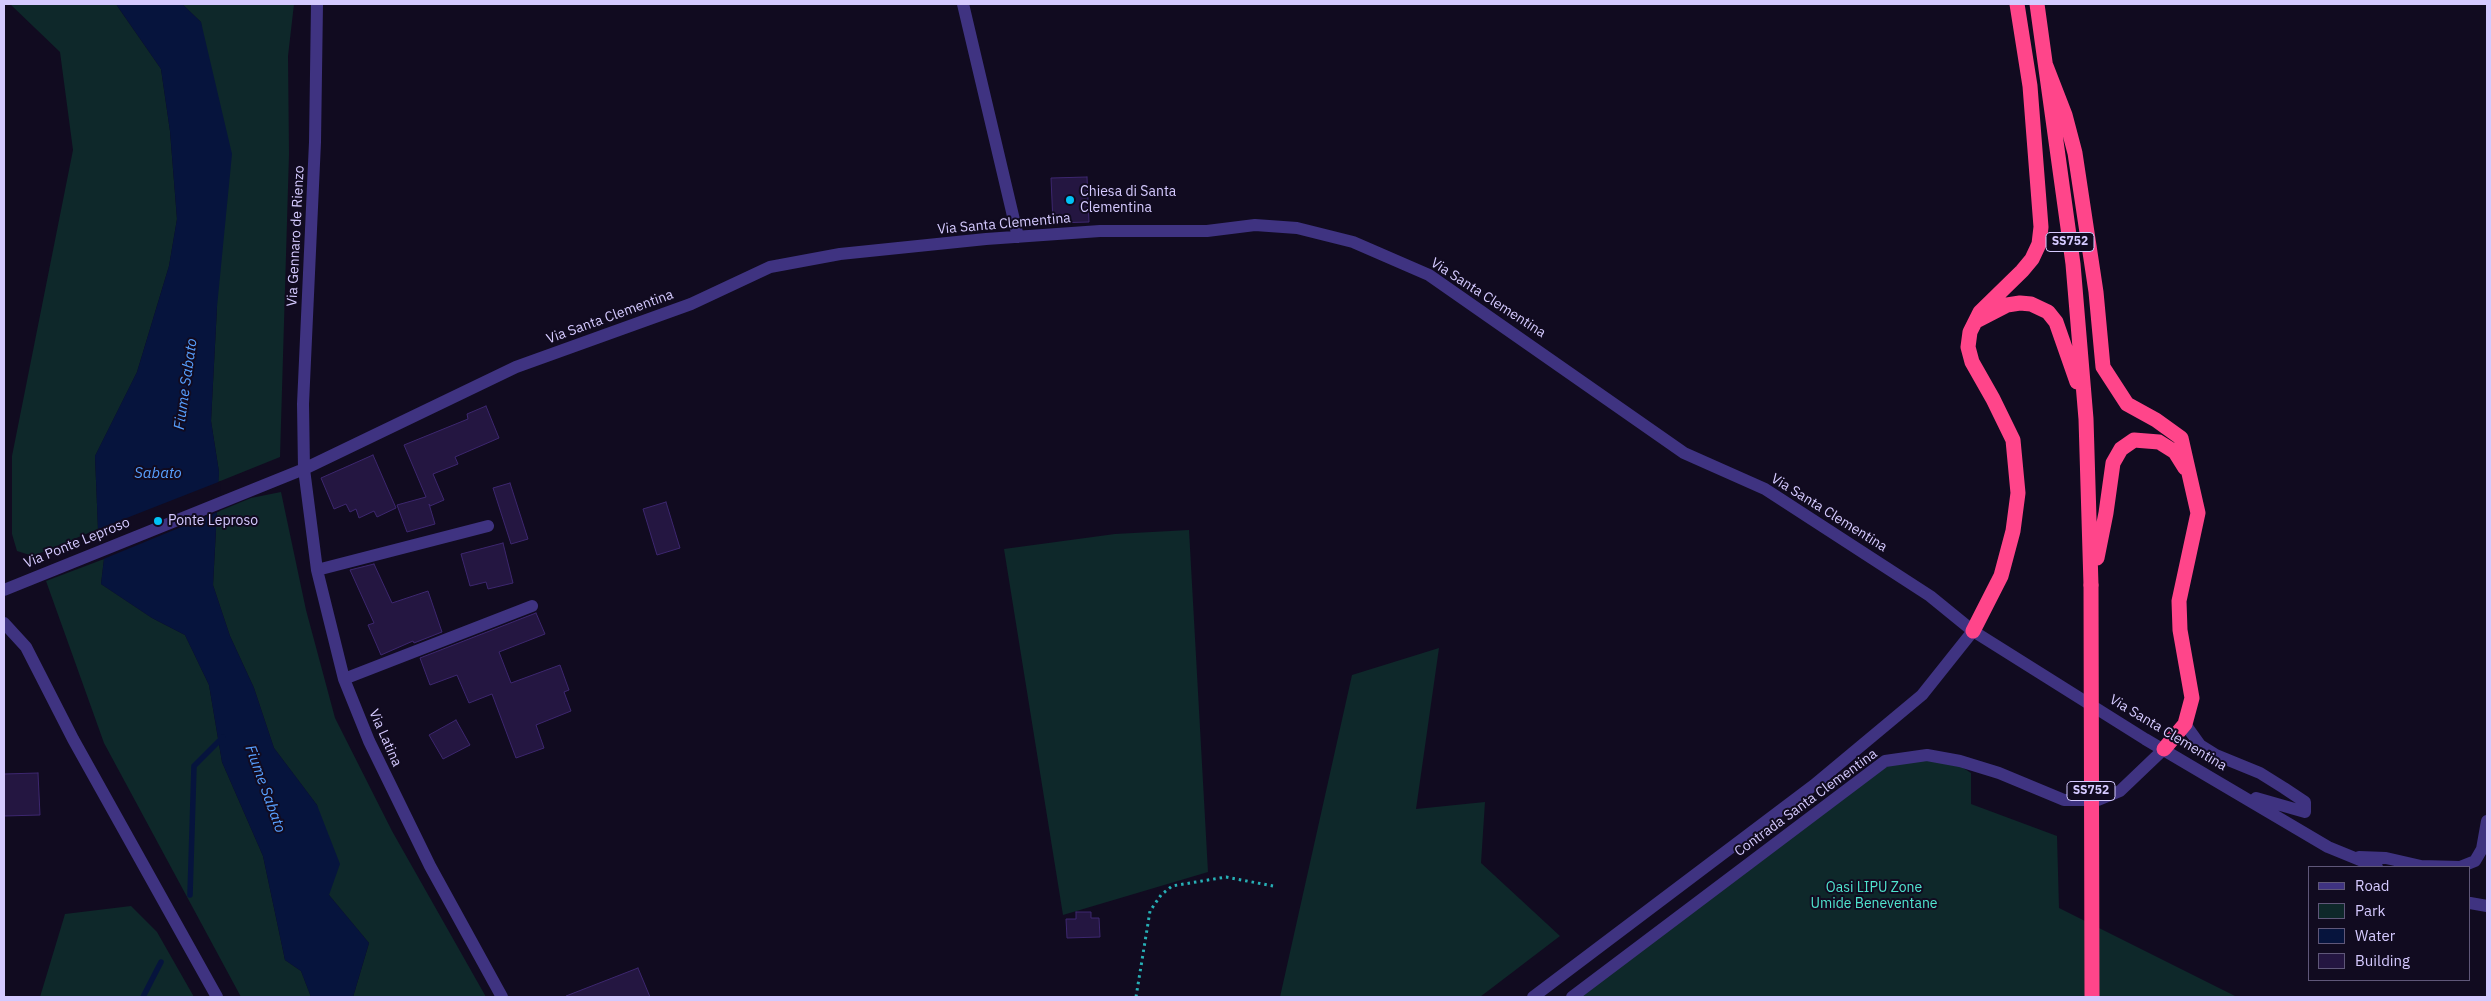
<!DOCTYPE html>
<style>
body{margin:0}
#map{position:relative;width:2491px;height:1001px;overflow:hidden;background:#110b20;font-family:"IBM Plex Sans",sans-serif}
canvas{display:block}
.frame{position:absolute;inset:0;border:5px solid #d5caff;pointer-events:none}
.legend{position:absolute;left:2308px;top:866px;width:162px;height:115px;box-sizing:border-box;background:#110b20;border:1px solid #5f5779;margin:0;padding:6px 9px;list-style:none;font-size:15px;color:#d5caff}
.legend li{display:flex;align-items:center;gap:10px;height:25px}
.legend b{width:25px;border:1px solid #5f5779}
</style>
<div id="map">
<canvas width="2491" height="1001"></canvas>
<div class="frame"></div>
<ul class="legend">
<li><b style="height:6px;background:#3f3381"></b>Road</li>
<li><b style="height:14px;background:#0e282a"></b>Park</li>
<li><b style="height:14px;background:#06143d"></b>Water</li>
<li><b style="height:14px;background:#241641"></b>Building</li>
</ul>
</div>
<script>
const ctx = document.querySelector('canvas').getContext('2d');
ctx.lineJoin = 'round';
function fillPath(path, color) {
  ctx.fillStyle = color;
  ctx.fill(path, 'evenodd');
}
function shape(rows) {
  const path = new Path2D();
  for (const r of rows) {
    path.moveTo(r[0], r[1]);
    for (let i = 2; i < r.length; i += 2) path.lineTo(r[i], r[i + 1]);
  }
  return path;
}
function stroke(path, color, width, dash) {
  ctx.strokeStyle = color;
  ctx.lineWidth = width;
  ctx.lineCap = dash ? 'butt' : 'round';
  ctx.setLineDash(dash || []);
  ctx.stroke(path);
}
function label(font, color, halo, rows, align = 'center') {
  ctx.font = font + ' "IBM Plex Sans",sans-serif';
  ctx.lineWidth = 4;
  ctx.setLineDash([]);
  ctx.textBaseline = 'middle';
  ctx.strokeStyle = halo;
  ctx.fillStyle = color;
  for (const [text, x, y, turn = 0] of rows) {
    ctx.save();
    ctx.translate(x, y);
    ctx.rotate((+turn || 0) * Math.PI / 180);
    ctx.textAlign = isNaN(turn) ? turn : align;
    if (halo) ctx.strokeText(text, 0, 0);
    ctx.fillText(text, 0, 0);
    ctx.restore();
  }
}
const green = shape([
 [10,4,116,4,120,10,161,69,170,131,177,219,169,266,137,372,95,456,98,529,33,556,17,551,12,534,12,456,73,150,60,52],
 [182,4,294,4,288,56,289,154,280,457,218,482,219,472,211,421,217,307,201,22],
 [281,492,306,610,335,718,392,831,486,997,353,997,369,943,329,895,317,805,274,748,254,688,230,636,213,585,217,512,251,498],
 [1189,530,1208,872,1063,915,1004,549,1115,534],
 [104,559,101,584,152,618,185,635,209,685,222,762,263,856,285,960,301,971,311,997,241,997,104,743,46,581],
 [1439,648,1416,809,1485,802,1481,863,1560,936,1480,997,1280,997,1352,675],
 [1918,758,1954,762,1971,773,1971,804,2057,836,2059,908,2237,997,1577,997,1877,766],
 [131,906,157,932,194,997,40,997,65,914]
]);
const water = shape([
 [116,4,182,4,201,22,232,154,217,307,211,421,219,472,213,585,230,636,254,688,274,748,317,805,340,864,329,895,369,943,353,997,311,997,301,971,285,960,263,856,222,762,209,685,185,635,152,618,101,584,104,559,98,529,95,456,137,372,169,266,177,219,170,131,161,69]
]);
const pier = shape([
 [221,481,220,511,101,560,96,530]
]);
const stream = shape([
 [190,895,194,766,223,737],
 [143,997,161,962]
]);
const building = shape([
 [1087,177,1089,222,1053,223,1051,178,1087,177],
 [486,406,499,438,455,457,458,464,433,474,444,500,430,506,429,504,435,524,407,532,397,505,426,497,404,445,468,419,467,414,486,406],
 [373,455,396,508,377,517,374,511,359,518,356,509,350,512,346,504,334,509,321,478,373,455],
 [510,483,528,539,511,544,493,488,510,483],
 [666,502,680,548,657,555,643,509,666,502],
 [503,543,513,583,488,589,486,582,470,586,461,554,503,543],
 [374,564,392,603,428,591,442,632,414,643,413,641,381,655,368,625,374,623,350,570,374,564],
 [536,613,545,634,499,652,511,683,560,665,569,690,564,692,571,711,536,725,544,748,516,758,492,694,469,703,457,675,430,685,420,658,536,613],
 [456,720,470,745,443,759,429,735,456,720],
 [38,773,40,815,4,816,4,774,38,773],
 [1076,912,1091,912,1091,918,1099,918,1100,937,1067,938,1066,919,1076,919,1076,912],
 [638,968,650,997,566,997,566,996,638,968]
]);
const path = shape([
 [1136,997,1150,911,1161,895,1172,886,1226,877,1273,886]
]);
const minor = shape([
 [317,4,315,142,303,404,304,469,317,570,344,679,369,741,430,866,502,997],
 [963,4,1018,237],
 [317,570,488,526],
 [4,590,304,469,516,367,691,304,770,267,840,254,986,239,1100,231,1207,231,1255,225,1297,228,1353,242,1429,275,1684,453,1765,489,1930,596,1973,631,2145,739,2328,847,2377,867],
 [4,623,26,647,73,739,217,997],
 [344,679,532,606],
 [2185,724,2200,745,2216,755,2260,773,2284,788,2305,802,2305,812,2256,798],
 [2359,857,2386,858,2421,866,2460,867,2475,861,2482,849,2487,821],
 [2470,903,2487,906],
 [1533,997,1814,785,1922,695,1973,631],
 [1572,997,1885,761,1927,755,1960,761,1999,773,2064,800,2098,800,2120,791,2164,749]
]);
const highway = shape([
 [2037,4,2073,264,2086,419,2091,585],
 [2046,66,2065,115,2075,153,2096,292,2103,367,2127,404,2156,420,2181,438,2198,513,2179,601,2180,630,2192,698,2185,724,2164,749],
 [1976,321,2007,305,2020,303,2031,304,2048,312,2056,322,2077,382],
 [2097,558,2106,513,2113,463,2121,449,2134,440,2159,442,2175,452,2185,468],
 [1973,631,2001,576,2013,531,2018,493,2013,440,1993,399,1972,362,1968,347,1970,332,1980,312,2022,271,2032,259,2039,244,2041,227,2030,86,2017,4]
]);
const highwayBridge = shape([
 [2091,585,2092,997]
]);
const markers = [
 [1070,200,5,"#00c2f5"],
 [158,521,5,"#00c2f5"]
];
const shields = [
 [2070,242,48],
 [2091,791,48]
];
const shieldNames = [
 ["SS752",2070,242],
 ["SS752",2091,791]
];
const poiNames = [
 ["Chiesa di Santa",1080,192],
 ["Clementina",1080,208],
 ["Ponte Leproso",168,521]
];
const streetNames = [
 ["Via Santa Clementina",1004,224,-5],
 ["Via Gennaro de Rienzo",296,236,-87],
 ["Via Santa Clementina",1488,298,33],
 ["Via Santa Clementina",610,317,-20],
 ["Via Santa Clementina",1829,513,32],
 ["Via Ponte Leproso",77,543,-22],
 ["Via Santa Clementina",2168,733,31],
 ["Via Latina",385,738,66],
 ["Contrada Santa Clementina",1806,803,-36]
];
const parkNames = [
 ["Oasi LIPU Zone",1874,888],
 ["Umide Beneventane",1874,904]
];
const waterNames = [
 ["Fiume Sabato",186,384,-82],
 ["Sabato",158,474],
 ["Fiume Sabato",265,789,70]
];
fillPath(green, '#0e282a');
fillPath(water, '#06143d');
fillPath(pier, '#110b20');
stroke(stream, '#06143d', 5.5);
fillPath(building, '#241641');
stroke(building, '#3d276f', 1);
stroke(path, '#27b0b6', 3, [2.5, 4]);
stroke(minor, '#3f3381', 12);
stroke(highway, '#ff458a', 15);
stroke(highwayBridge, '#ff458a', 15);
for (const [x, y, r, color] of markers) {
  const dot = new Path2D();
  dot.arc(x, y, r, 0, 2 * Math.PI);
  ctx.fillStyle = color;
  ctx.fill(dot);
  stroke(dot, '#110b20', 2);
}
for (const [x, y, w] of shields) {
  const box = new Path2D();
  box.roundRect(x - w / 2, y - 9.5, w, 19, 4);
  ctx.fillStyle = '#110b20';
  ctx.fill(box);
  stroke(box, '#d5caff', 1);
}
label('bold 12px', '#d5caff', null, shieldNames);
label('14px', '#d5caff', '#110b20', poiNames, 'left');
label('14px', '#d5caff', '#110b20', streetNames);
label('14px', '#50e5cf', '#110b20', parkNames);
label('italic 15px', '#58a0ff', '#110b20', waterNames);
</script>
